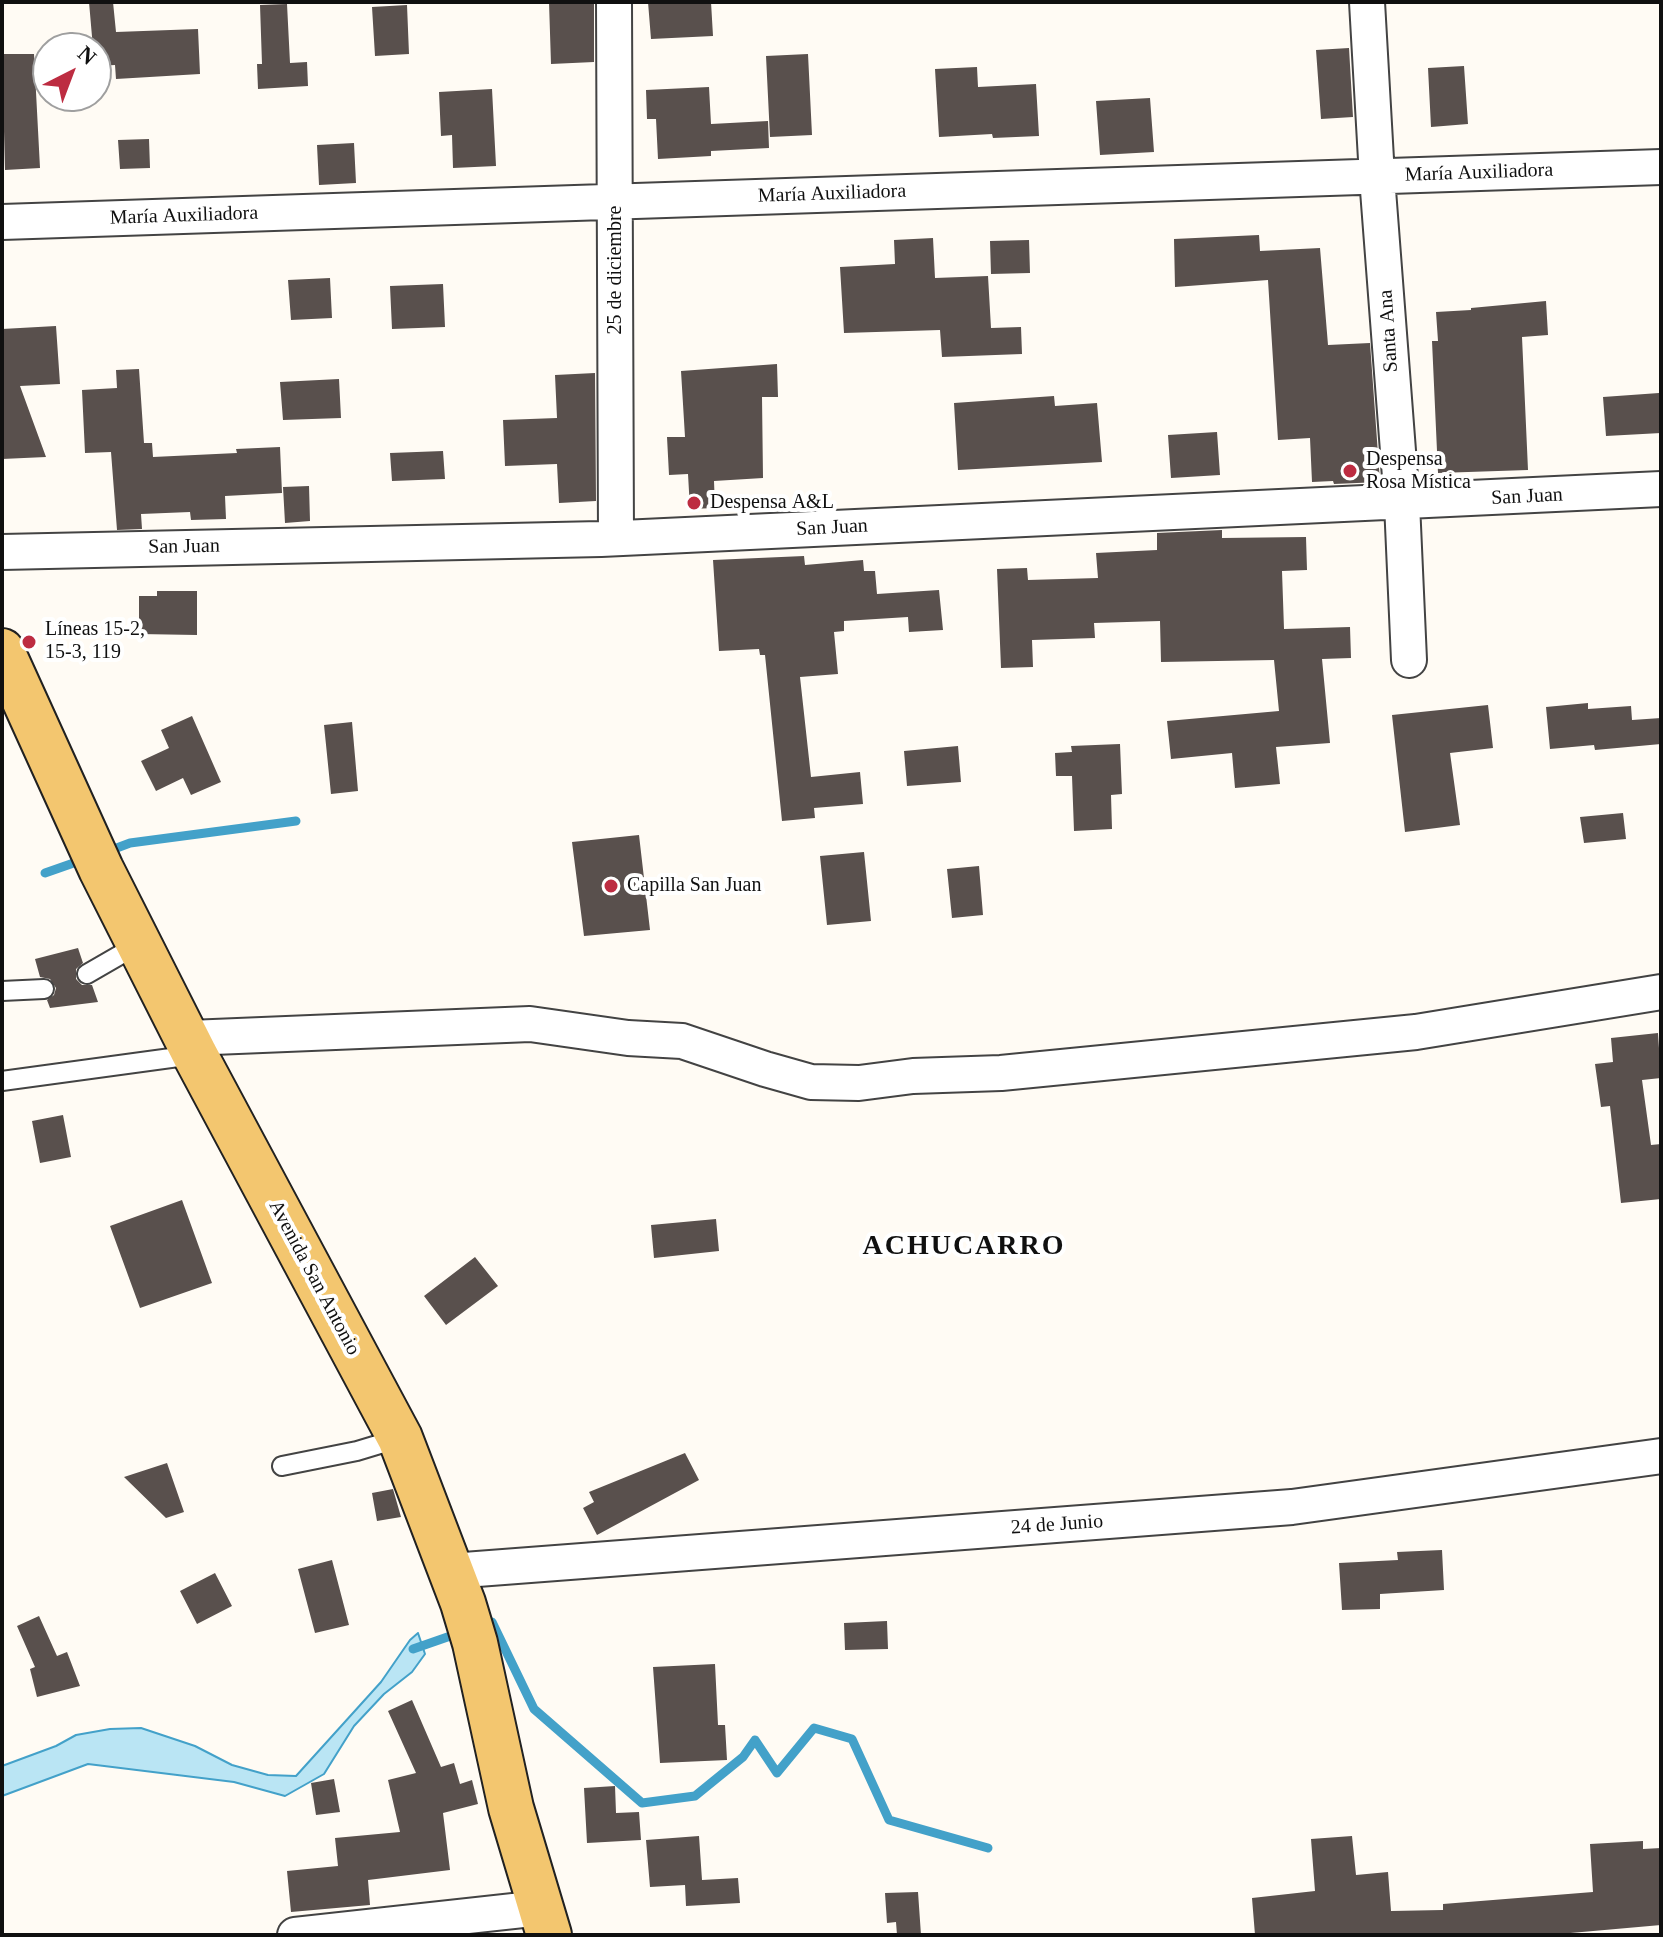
<!DOCTYPE html>
<meta charset="utf-8">
<style>
body{margin:0}
#map{position:relative;width:1663px;height:1937px;overflow:hidden;background:#fffbf4;font-family:Georgia,serif}
canvas{display:block}
.frame{position:absolute;inset:0;border:4px solid #101010;pointer-events:none}
.north{position:absolute;left:32px;top:32px;width:80px;height:80px;box-sizing:border-box;background:#fff;border:2px solid #9f9f9f;border-radius:50%;rotate:42deg;font-size:22px;font-weight:700;line-height:32px;text-align:center;color:#101010}
.north::after{content:'';display:block;margin:auto;width:28px;height:36px;background:#bd2c41;clip-path:polygon(50% 0,100% 100%,50% 72%,0 100%)}
</style>
<div id="map">
<canvas width="1663" height="1937"></canvas>
<div class="frame"></div>
<div class="north">N</div>
</div>
<script>
const ctx = document.querySelector('canvas').getContext('2d');
ctx.lineJoin = 'round';
function fillPath(path, color) {
  ctx.fillStyle = color;
  ctx.fill(path, 'evenodd');
}
function shape(rows) {
  const path = new Path2D();
  for (const r of rows) {
    path.moveTo(r[0], r[1]);
    for (let i = 2; i < r.length; i += 2) path.lineTo(r[i], r[i + 1]);
  }
  return path;
}
function stroke(path, color, width, dash) {
  ctx.strokeStyle = color;
  ctx.lineWidth = width;
  ctx.lineCap = dash ? 'butt' : 'round';
  ctx.setLineDash(dash || []);
  ctx.stroke(path);
}
function label(font, color, halo, rows, align = 'center') {
  ctx.font = font + ' Georgia,serif';
  ctx.lineWidth = 8;
  ctx.setLineDash([]);
  ctx.textBaseline = 'middle';
  ctx.strokeStyle = halo;
  ctx.fillStyle = color;
  for (const [text, x, y, turn = 0] of rows) {
    ctx.save();
    ctx.translate(x, y);
    ctx.rotate((+turn || 0) * Math.PI / 180);
    ctx.textAlign = isNaN(turn) ? turn : align;
    if (halo) ctx.strokeText(text, 0, 0);
    ctx.fillText(text, 0, 0);
    ctx.restore();
  }
}
const water = shape([
 [418,1633,425,1654,412,1672,384,1694,354,1726,324,1774,285,1796,234,1782,88,1764,2,1796,2,1766,56,1746,76,1735,110,1729,141,1728,195,1746,232,1765,268,1775,296,1776,381,1682,410,1640,418,1633]
]);
const stream = shape([
 [106,852,130,843,296,821],
 [45,873,85,859],
 [481,1625,492,1622,534,1709,642,1803,695,1796,743,1757,755,1740,777,1773,814,1728,852,1739,889,1820,988,1848],
 [413,1649,459,1633]
]);
const building = shape([
 [89,2,113,2,116,32,198,29,200,74,116,79,115,65,96,66,96,48,93,48],
 [549,2,594,2,594,62,551,64],
 [648,2,711,2,713,36,651,39],
 [287,4,290,63,307,62,308,86,258,89,257,64,262,64,260,5],
 [407,5,409,54,375,56,372,7],
 [1349,48,1353,117,1321,119,1316,50],
 [2,54,34,54,40,168,5,170],
 [808,54,812,135,770,137,766,56],
 [1464,66,1468,124,1431,127,1428,68],
 [977,67,978,87,1036,84,1039,136,993,138,992,134,939,137,935,69],
 [709,87,711,124,768,121,769,148,711,151,711,156,658,159,656,119,647,119,646,90],
 [492,89,496,166,453,168,452,135,441,136,439,92],
 [1150,98,1154,152,1100,155,1096,101],
 [149,139,150,168,120,169,118,140],
 [354,143,356,183,319,185,317,145],
 [1259,235,1260,251,1320,248,1328,345,1370,343,1380,482,1334,484,1333,481,1312,482,1310,438,1278,440,1268,280,1175,287,1174,239],
 [933,238,935,278,988,276,991,328,1021,327,1022,354,942,357,940,330,844,333,840,267,895,264,894,240],
 [1029,240,1030,273,991,274,990,241],
 [330,278,332,318,291,320,288,280],
 [443,284,445,327,392,329,390,286],
 [1546,301,1548,335,1522,337,1528,470,1438,473,1432,341,1438,341,1436,312,1471,310,1471,308],
 [56,326,60,384,20,386,46,457,2,459,2,329],
 [777,364,778,397,762,397,763,478,714,481,715,508,690,509,688,474,669,475,667,437,685,437,681,371],
 [139,369,144,443,152,443,153,457,237,453,236,449,280,447,282,493,225,496,226,519,191,520,190,512,141,514,142,529,117,530,111,452,85,453,82,390,117,388,116,370],
 [595,373,596,501,559,503,557,464,505,466,503,420,557,418,555,375],
 [339,379,341,418,283,420,280,382],
 [1659,393,1661,433,1606,436,1603,397],
 [1054,396,1055,406,1097,403,1102,462,958,470,954,403],
 [1217,432,1220,475,1171,478,1168,435],
 [443,451,445,479,392,481,390,453],
 [309,486,310,521,285,523,283,487],
 [1222,530,1222,538,1306,537,1307,570,1282,571,1284,629,1350,627,1351,658,1322,659,1330,743,1276,747,1280,784,1235,788,1232,753,1171,759,1167,721,1279,711,1274,660,1161,662,1160,621,1094,623,1095,638,1032,640,1033,667,1001,668,997,569,1027,568,1028,580,1098,578,1096,553,1157,550,1157,533],
 [804,556,805,565,863,560,864,571,875,571,877,594,939,590,943,630,909,632,908,617,844,621,844,631,834,632,838,674,800,677,811,777,860,772,863,804,814,808,815,818,782,821,765,655,760,655,759,649,719,651,713,560],
 [157,591,197,591,197,635,139,634,139,596,157,596],
 [1588,703,1588,709,1631,706,1632,720,1661,718,1661,744,1595,750,1594,745,1550,749,1546,707],
 [1488,705,1493,748,1450,753,1460,825,1405,832,1392,715],
 [192,716,221,782,191,795,183,778,156,791,141,761,169,748,161,730],
 [352,722,358,791,331,794,324,725],
 [1120,744,1122,794,1111,795,1112,829,1074,831,1072,776,1056,776,1055,753,1072,752,1071,746],
 [958,746,961,782,907,786,904,751],
 [1623,813,1626,839,1584,843,1580,817],
 [639,835,650,930,584,936,572,842],
 [864,852,871,921,827,925,820,856],
 [979,866,983,915,952,918,947,869],
 [78,948,83,963,76,969,76,979,82,985,92,985,98,1002,50,1008,47,1000,54,995,56,988,50,979,40,977,35,959],
 [1658,1033,1661,1078,1642,1080,1651,1145,1661,1144,1661,1199,1621,1203,1610,1106,1601,1107,1595,1064,1613,1062,1611,1038],
 [63,1115,71,1157,40,1163,32,1121],
 [182,1200,212,1283,140,1308,110,1226],
 [716,1219,719,1251,654,1258,651,1225],
 [475,1257,498,1286,446,1325,424,1296],
 [685,1453,699,1480,597,1535,583,1508,594,1502,589,1492],
 [167,1463,184,1512,166,1518,124,1477],
 [393,1489,401,1517,377,1521,372,1493],
 [1442,1550,1444,1590,1380,1594,1380,1609,1342,1610,1339,1563,1398,1560,1397,1552],
 [332,1560,349,1625,315,1633,298,1569],
 [215,1573,232,1606,197,1624,180,1591],
 [39,1616,57,1656,67,1652,80,1686,37,1697,30,1669,35,1667,17,1626],
 [887,1621,888,1649,845,1650,844,1623],
 [715,1664,718,1725,725,1725,727,1760,660,1763,653,1667],
 [412,1700,441,1767,454,1763,460,1784,472,1780,478,1804,443,1813,450,1870,368,1880,370,1905,291,1912,287,1871,338,1866,335,1838,400,1832,388,1780,416,1773,388,1711],
 [334,1779,340,1812,316,1815,311,1783],
 [615,1786,616,1813,639,1812,641,1840,587,1843,584,1788],
 [699,1836,702,1880,738,1878,740,1903,686,1906,685,1885,650,1887,646,1840],
 [1352,1836,1356,1875,1388,1872,1391,1911,1443,1910,1443,1904,1593,1892,1590,1844,1643,1841,1643,1849,1661,1848,1661,1925,1548,1935,1255,1935,1252,1898,1315,1891,1311,1839],
 [918,1892,921,1935,897,1935,896,1922,887,1923,885,1893]
]);
const service = shape([
 [87,974,139,944],
 [2,991,44,989],
 [2,1081,193,1055],
 [282,1466,357,1451,400,1438]
]);
const minor = shape([
 [614,2,616,538],
 [1367,2,1377,177,1402,503,1409,660],
 [2,222,1661,167],
 [2,552,601,539,1661,489],
 [189,1038,530,1024,628,1038,682,1041,765,1069,811,1082,859,1083,913,1076,1001,1073,1416,1032,1661,992],
 [451,1571,1292,1507,1661,1456],
 [295,1935,541,1908]
]);
const primary = shape([
 [2,651,101,869,195,1055,400,1438,463,1603,475,1643,511,1808,549,1935]
]);
const markers = [
 [1350,471,8,"#bd2c41"],
 [694,503,8,"#bd2c41"],
 [29,642,8,"#bd2c41"],
 [611,886,8,"#bd2c41"]
];
const streetNames = [
 ["María Auxiliadora",1479,173,-2],
 ["María Auxiliadora",832,194,-2],
 ["María Auxiliadora",184,216,-2],
 ["25 de diciembre",616,270,-90],
 ["Santa Ana",1389,331,-94],
 ["San Juan",1527,497,-3],
 ["San Juan",832,528,-3],
 ["San Juan",184,547,-1],
 ["Avenida San Antonio",314,1278,62],
 ["24 de Junio",1057,1525,-4]
];
const poiNames = [
 ["Despensa",1366,460],
 ["Rosa Mística",1366,483],
 ["Despensa A&L",710,503],
 ["Líneas 15-2,",45,630],
 ["15-3, 119",45,653],
 ["Capilla San Juan",627,886]
];
const districtNames = [
 ["ACHUCARRO",964,1247]
];
fillPath(water, '#bae5f4');
stroke(water, '#43a1c9', 2);
stroke(stream, '#43a1c9', 9);
fillPath(building, '#59504d');
stroke(service, '#434343', 22);
stroke(minor, '#434343', 38);
stroke(primary, '#212121', 48);
stroke(service, '#fff', 18);
stroke(minor, '#fff', 34);
stroke(primary, '#f3c66f', 44);
for (const [x, y, r, color] of markers) {
  const dot = new Path2D();
  dot.arc(x, y, r, 0, 2 * Math.PI);
  ctx.fillStyle = color;
  ctx.fill(dot);
  stroke(dot, '#fff', 3);
}
label('20px', '#101010', '#fff', streetNames);
label('20px', '#101010', '#fff', poiNames, 'left');
ctx.letterSpacing = '2px';
label('bold 28px', '#101010', '#fff', districtNames);
ctx.letterSpacing = '0px';
</script>
